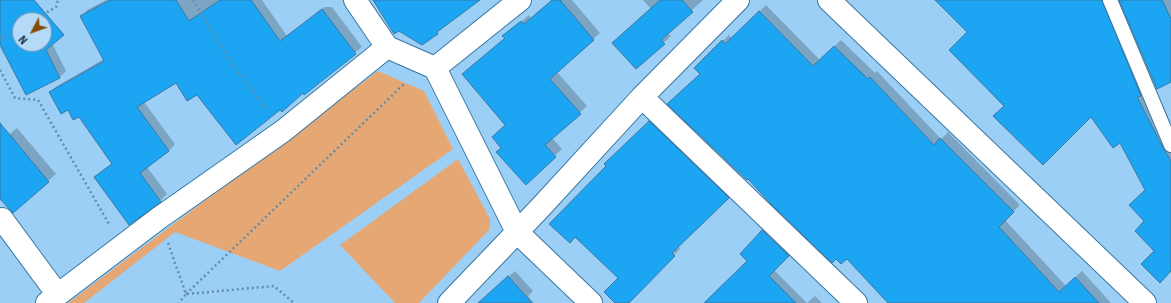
<!DOCTYPE html>
<style>
body{margin:0}
#map{position:relative;width:1171px;height:303px;overflow:hidden;background:#9ccff5;font-family:"Source Sans 3",sans-serif}
canvas{display:block}
.north{position:absolute;left:12px;top:12px;width:40px;height:40px;box-sizing:border-box;background:#b4daf7;border:1px solid #7495ae;border-radius:50%;rotate:229deg;font-size:11px;font-weight:700;line-height:16px;text-align:center;color:#132e40}
.north::after{content:'';display:block;margin:auto;width:14px;height:18px;background:#864b03;clip-path:polygon(50% 0,100% 100%,50% 72%,0 100%)}
</style>
<div id="map">
<canvas width="1171" height="303"></canvas>
<div class="north">N</div>
</div>
<script>
const ctx = document.querySelector('canvas').getContext('2d');
ctx.lineJoin = 'round';
function fillPath(path, color) {
  ctx.fillStyle = color;
  ctx.fill(path, 'evenodd');
}
function shape(rows) {
  const path = new Path2D();
  for (const r of rows) {
    path.moveTo(r[0], r[1]);
    for (let i = 2; i < r.length; i += 2) path.lineTo(r[i], r[i + 1]);
  }
  return path;
}
function stroke(path, color, width, dash) {
  ctx.strokeStyle = color;
  ctx.lineWidth = width;
  ctx.lineCap = dash ? 'butt' : 'round';
  ctx.setLineDash(dash || []);
  ctx.stroke(path);
}
const green = shape([
 [378,71,424,91,453,149,280,271,175,232,84,303,68,303],
 [458,159,490,219,489,230,419,303,395,303,340,245]
]);
const shadow = shape([
 [0,0,28,0,37,20,20,20,20,44,44,44,45,29,66,71,60,77,26,94,0,43],
 [106,0,262,0,287,36,324,7,332,7,362,47,304,94,303,92,280,108,197,94,177,82,144,102,175,144,169,151,147,167,167,194,160,201,95,177,113,162,80,115,68,109,50,92,57,86,104,59,81,17,87,10],
 [552,0,572,0,600,33,557,72,587,106,552,138,562,149,526,183,502,147,506,125,505,38,504,36,529,15,531,18],
 [643,0,703,0,667,33,671,36,636,68,651,9],
 [937,0,1112,0,1171,142,1171,270,1155,251,1146,221,1146,190,1120,142,1091,116,969,32],
 [1120,0,1171,0,1171,81],
 [766,5,820,60,841,40,875,73,877,71,941,139,948,132,1020,205,1005,220,1066,286,1082,271,1111,303,890,303,847,258,695,68,729,35,732,38],
 [656,115,734,191,678,246,680,249,627,303,616,303,619,278,608,166,606,164],
 [17,128,56,174,13,211,0,198,0,142],
 [769,225,794,249,774,270,807,303,706,303,748,261,741,254],
 [515,271,533,291,528,296,534,303,480,303],
 [815,296,822,303,807,303]
]);
const building = shape([
 [0,0,34,0,64,35,46,50,60,78,26,95,0,45,0,0],
 [20,20,44,20,44,44,20,44,20,20],
 [110,0,176,0,189,21,220,0,251,0,280,41,322,9,356,54,304,95,303,93,282,112,280,110,236,145,197,95,187,101,176,83,137,107,169,151,140,173,161,202,129,225,94,177,112,164,79,117,73,120,68,110,61,114,49,92,104,61,80,16,110,0],
 [373,0,480,0,437,32,438,34,422,45,399,31,394,34,373,0],
 [552,0,560,0,594,40,550,79,581,114,545,145,556,157,526,185,496,152,501,148,492,137,505,125,462,74,505,38,502,36,521,21,524,24,552,0],
 [660,0,682,0,693,12,661,40,665,44,636,69,612,43,660,0],
 [935,0,1102,0,1141,96,1137,97,1163,148,1171,161,1171,271,1160,283,1141,264,1154,251,1135,231,1144,221,1129,205,1145,190,1120,143,1113,148,1091,117,1043,165,993,116,1004,106,949,50,967,32,935,0],
 [1119,0,1162,0,1171,19,1171,82,1157,89,1119,0],
 [759,11,813,66,834,46,868,79,870,77,934,145,940,138,1014,212,999,227,1059,292,1075,277,1099,303,888,303,847,259,841,264,836,259,832,263,772,205,748,179,747,180,667,104,700,74,694,68,722,40,725,44,759,11],
 [649,121,729,198,672,253,675,256,629,303,615,303,604,292,618,278,575,237,570,243,549,224,606,166,604,164,649,121],
 [0,123,49,182,13,213,0,199,0,123],
 [762,230,789,256,769,276,796,303,704,303,747,261,740,254,762,230],
 [508,276,532,303,478,303,508,276]
]);
const path = shape([
 [193,0,232,64,268,111],
 [34,20,56,7,58,0],
 [0,40,20,28],
 [0,70,15,98,38,100,109,224],
 [168,243,186,294,179,303],
 [186,294,405,83],
 [187,294,274,286,294,303]
]);
const lane = shape([
 [1110,0,1171,145]
]);
const street = shape([
 [355,0,387,47,435,68,517,232,591,303],
 [435,68,520,0],
 [642,97,856,303],
 [0,221,2,219,58,295],
 [47,303,159,218,283,131,387,47],
 [449,303,540,208,642,97,738,0]
]);
const secondary = shape([
 [829,0,1145,303]
]);
fillPath(green, '#e5a874');
fillPath(shadow, '#0003');
fillPath(building, '#1ba5f2');
stroke(building, '#3979a4', 1);
stroke(lane, '#3777a2', 16);
stroke(street, '#3777a2', 24);
stroke(secondary, '#3777a2', 24);
stroke(path, '#648daa', 2.5, [2, 3]);
stroke(lane, '#fff', 14);
stroke(street, '#fff', 22);
stroke(secondary, '#fff', 22);
</script>
